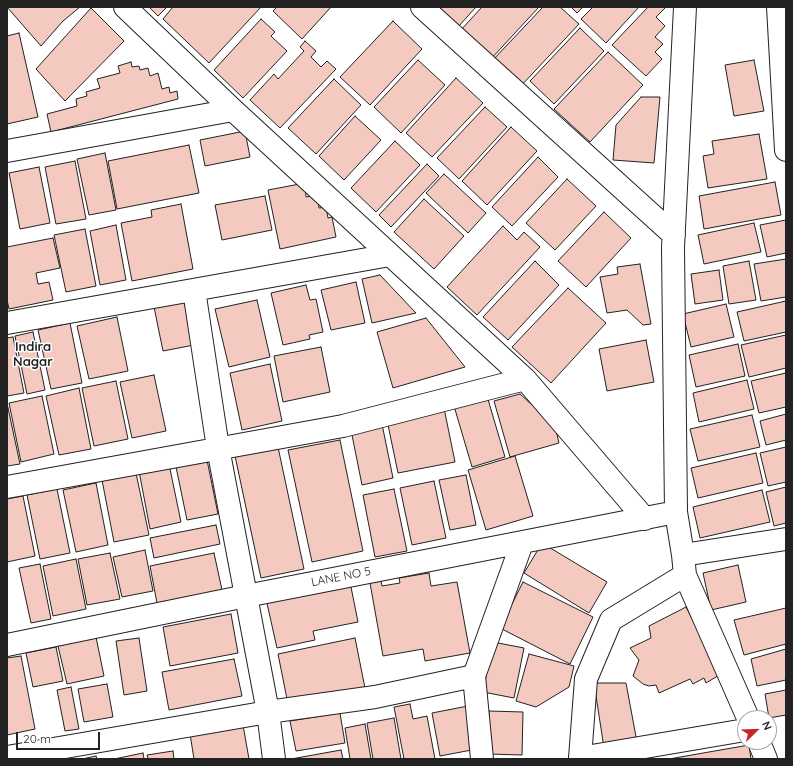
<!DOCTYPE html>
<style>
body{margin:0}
#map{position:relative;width:793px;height:766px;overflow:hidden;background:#fff;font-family:Quicksand,sans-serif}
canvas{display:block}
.frame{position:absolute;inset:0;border:8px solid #222;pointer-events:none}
.north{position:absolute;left:737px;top:710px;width:40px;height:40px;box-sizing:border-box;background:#fff;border:1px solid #a7a7a7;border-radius:50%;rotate:67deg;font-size:11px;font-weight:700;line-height:16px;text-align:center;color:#222}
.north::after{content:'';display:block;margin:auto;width:14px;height:18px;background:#c62828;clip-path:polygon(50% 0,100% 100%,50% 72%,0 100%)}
.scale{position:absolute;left:16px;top:732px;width:84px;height:18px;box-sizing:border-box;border:2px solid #222;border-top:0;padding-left:5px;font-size:12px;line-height:14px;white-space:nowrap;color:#222;-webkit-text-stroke:3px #fff;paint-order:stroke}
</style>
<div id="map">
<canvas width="793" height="766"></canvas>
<div class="frame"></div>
<div class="north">N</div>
<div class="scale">20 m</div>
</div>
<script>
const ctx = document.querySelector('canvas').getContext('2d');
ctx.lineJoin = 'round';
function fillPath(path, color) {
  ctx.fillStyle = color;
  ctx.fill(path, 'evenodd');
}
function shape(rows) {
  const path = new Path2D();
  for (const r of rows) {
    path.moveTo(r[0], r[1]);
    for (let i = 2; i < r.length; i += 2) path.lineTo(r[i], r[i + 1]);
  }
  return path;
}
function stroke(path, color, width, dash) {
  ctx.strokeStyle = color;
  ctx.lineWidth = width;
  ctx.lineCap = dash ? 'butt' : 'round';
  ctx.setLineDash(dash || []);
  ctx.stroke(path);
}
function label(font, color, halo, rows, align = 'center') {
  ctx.font = font + ' Quicksand,sans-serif';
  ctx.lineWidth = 3;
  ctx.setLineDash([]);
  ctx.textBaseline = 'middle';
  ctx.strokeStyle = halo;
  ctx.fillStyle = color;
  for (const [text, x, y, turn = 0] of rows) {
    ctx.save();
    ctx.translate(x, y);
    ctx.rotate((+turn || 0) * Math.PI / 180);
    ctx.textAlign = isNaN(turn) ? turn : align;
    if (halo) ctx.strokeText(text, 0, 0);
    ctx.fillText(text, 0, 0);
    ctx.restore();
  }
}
const building = shape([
 [7,7,80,7,63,21,41,46,7,7],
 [149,7,167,7,158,16,149,7],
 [173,7,261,7,209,63,163,19,173,7],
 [277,7,331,7,302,39,273,11,277,7],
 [437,7,476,7,458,27,437,7],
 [482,7,539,7,490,60,459,32,482,7],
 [543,7,560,7,579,24,519,88,491,62,543,7],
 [571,7,583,7,577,13,571,7],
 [593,7,639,7,606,43,581,19,593,7],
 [648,7,666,7,656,17,665,26,655,37,663,44,655,52,662,59,646,76,612,45,648,7],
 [91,8,124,41,65,101,36,69,91,8],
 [261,19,275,32,271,36,287,51,243,98,214,70,261,19],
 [393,21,422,49,370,105,340,77,393,21],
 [580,28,604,51,554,104,530,81,580,28],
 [19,33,38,117,7,124,7,36,19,33],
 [305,41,316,51,311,57,321,67,327,61,336,69,280,128,250,100,274,74,278,79,304,51,300,47,305,41],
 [608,52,643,85,590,142,554,109,608,52],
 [418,60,445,85,401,133,374,107,418,60],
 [754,60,764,111,734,116,725,65,754,60],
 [131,62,132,67,139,66,140,70,148,68,150,76,158,73,162,89,169,87,170,93,177,91,178,99,51,132,47,114,77,106,76,99,87,96,86,92,100,88,97,79,120,73,118,66,131,62],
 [456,78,483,103,432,157,406,133,456,78],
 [334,79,361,105,316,154,288,128,334,79],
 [641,97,660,97,654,163,613,160,616,125,641,97],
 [485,107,507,127,459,179,437,158,485,107],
 [355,116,381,140,344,180,319,156,355,116],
 [511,127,537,151,487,205,462,181,511,127],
 [245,131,250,157,205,166,200,140,245,131],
 [759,134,767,179,708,188,703,156,714,154,712,141,759,134],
 [395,141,420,165,376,212,351,188,395,141],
 [189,145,199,193,117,209,108,161,189,145],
 [105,153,116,210,89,215,77,159,105,153],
 [538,157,558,177,512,226,492,207,538,157],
 [75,161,86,219,56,224,45,167,75,161],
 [427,164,439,176,391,227,379,215,427,164],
 [39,167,50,223,20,229,9,173,39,167],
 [444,174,486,213,468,233,426,193,444,174],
 [567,179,596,206,555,250,526,223,567,179],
 [775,182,781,215,704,229,699,196,775,182],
 [305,183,306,197,317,195,319,208,326,207,328,218,332,217,336,237,280,249,268,190,305,183],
 [265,196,272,230,222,240,215,205,265,196],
 [424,199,464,236,434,269,394,232,424,199],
 [181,204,193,269,132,281,121,223,152,217,151,210,181,204],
 [604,212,631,238,586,287,558,261,604,212],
 [786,220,786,253,767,257,760,225,786,220],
 [754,223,761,252,704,264,698,235,754,223],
 [116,225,126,280,100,285,90,231,116,225],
 [503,226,517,240,524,232,540,247,477,315,447,287,503,226],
 [85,229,96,286,66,292,54,235,85,229],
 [53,238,60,268,36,273,38,284,49,282,53,300,9,309,7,300,7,247,53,238],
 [786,259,786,297,761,301,754,264,786,259],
 [535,261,559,285,508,340,483,317,535,261],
 [749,261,756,300,729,304,723,266,749,261],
 [640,264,651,324,643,325,627,310,607,313,600,277,618,274,617,267,640,264],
 [719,270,723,300,695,304,691,274,719,270],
 [380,275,416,313,372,323,362,279,380,275],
 [356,282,365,323,331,330,321,290,356,282],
 [306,285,310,300,316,299,323,332,309,335,310,339,283,345,271,293,306,285],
 [568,288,606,323,551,383,512,347,568,288],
 [257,300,270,357,229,367,215,309,257,300],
 [184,301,194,345,163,351,154,307,184,301],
 [786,301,786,332,744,341,737,312,786,301],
 [726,304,734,337,691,347,683,314,726,304],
 [117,317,128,371,89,379,77,326,117,317],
 [426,318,465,367,393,388,377,332,426,318],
 [70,323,82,383,51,389,38,330,70,323],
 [33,332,45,390,27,394,15,336,33,332],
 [786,335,786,368,749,377,741,345,786,335],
 [13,337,24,393,7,396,7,338,13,337],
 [646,340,654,382,607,391,599,349,646,340],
 [738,344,745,376,696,387,689,355,738,344],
 [321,347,330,392,283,402,274,356,321,347],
 [270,364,282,421,242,430,230,373,270,364],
 [786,373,786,407,759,413,751,381,786,373],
 [154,375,166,431,132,438,120,382,154,375],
 [747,380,754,409,699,422,693,393,747,380],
 [116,381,128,439,94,446,82,388,116,381],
 [79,388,91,449,59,455,46,396,79,388],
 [520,394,555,426,559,443,510,457,494,401,520,394],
 [42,396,54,454,21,462,9,403,42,396],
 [487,396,505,457,472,467,454,406,487,396],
 [7,403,20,464,7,466,7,403],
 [444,408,455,462,398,473,387,420,444,408],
 [786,414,786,440,766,445,760,421,786,414],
 [752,415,760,447,698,461,690,429,752,415],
 [382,424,393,478,362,485,351,430,382,424],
 [340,440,363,551,312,562,288,450,340,440],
 [278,447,304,569,261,578,235,456,278,447],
 [786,447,786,482,768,486,760,453,786,447],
 [756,453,763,483,698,498,691,468,756,453],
 [206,455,218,514,187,520,175,462,206,455],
 [515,456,533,516,486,530,468,470,515,456],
 [169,464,181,522,150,529,139,471,169,464],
 [136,473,149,535,114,542,102,480,136,473],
 [466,475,476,525,450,530,439,480,466,475],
 [434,481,446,538,412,545,400,488,434,481],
 [96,483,108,545,76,552,63,490,96,483],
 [786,487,786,523,774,526,766,492,786,487],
 [57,489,70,553,40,559,27,495,57,489],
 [394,489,407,551,375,557,363,495,394,489],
 [762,490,770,522,700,538,693,507,762,490],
 [23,496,35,556,7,562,7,499,23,496],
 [216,525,220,544,154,558,150,538,216,525],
 [542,543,607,582,589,613,524,573,542,543],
 [145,550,153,591,122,597,113,557,145,550],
 [110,553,120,599,87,605,78,559,110,553],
 [214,553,222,590,157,603,150,566,214,553],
 [76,559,86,609,53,616,43,566,76,559],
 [40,564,51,619,31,623,19,568,40,564],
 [738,565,746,602,711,610,703,573,738,565],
 [429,573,431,586,457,582,470,653,425,661,423,649,383,656,370,583,381,581,382,586,400,583,399,578,429,573],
 [350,582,358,622,313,631,315,640,277,648,266,599,350,582],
 [523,582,593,617,570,664,500,628,523,582],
 [686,607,721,674,706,683,704,678,693,684,690,679,659,693,656,685,649,686,643,684,633,676,639,660,630,648,651,638,649,626,686,607],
 [786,608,786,644,744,655,734,620,786,608],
 [231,614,238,653,170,666,163,627,231,614],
 [96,637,104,676,67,684,58,646,96,637],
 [139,638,147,691,124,695,116,641,139,638],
 [355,638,365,688,288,704,278,654,355,638],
 [493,642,524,648,514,698,483,692,493,642],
 [56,647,63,681,33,687,26,653,56,647],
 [786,649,786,680,757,686,751,659,786,649],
 [529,654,574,666,569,687,536,707,516,701,529,654],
 [21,656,35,729,7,735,7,658,21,656],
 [234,659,242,696,169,710,162,672,234,659],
 [594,683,626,683,637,742,604,748,594,683],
 [107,684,113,717,84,722,78,689,107,684],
 [71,687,79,729,65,731,57,690,71,687],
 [786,690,786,715,769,718,765,694,786,690],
 [410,704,413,719,427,716,435,759,404,759,394,707,410,704],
 [468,706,477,749,440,756,432,713,468,706],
 [489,711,523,712,522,755,488,754,489,711],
 [340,713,345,743,296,751,290,721,340,713],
 [394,718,401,759,373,759,367,723,394,718],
 [365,724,371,759,350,759,345,728,365,724],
 [243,725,249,759,194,759,190,734,243,725],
 [749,745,751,759,669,759,749,745],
 [341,750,343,759,291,759,341,750],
 [173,751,174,759,148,759,147,755,173,751],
 [143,753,144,759,114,759,143,753],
 [96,756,97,759,82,759,96,756]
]);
const minor = shape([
 [125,7,233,110,525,379,645,519],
 [422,7,674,235],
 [685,7,673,248,676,512,683,555,685,575,748,718],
 [778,7,786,150],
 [7,151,233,110],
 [194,290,218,448,268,712,274,759],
 [7,323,390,255],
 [7,487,343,426,525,379],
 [683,555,786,539],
 [685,575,611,620,586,679,580,758,745,730],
 [7,645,246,596,676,512],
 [474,676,522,543],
 [759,742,766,759],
 [7,757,268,712,375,697,474,676,482,759]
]);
const streetNames = [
 ["LANE NO 5",341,577,-11]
];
const neighbourhoodNames = [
 ["Indira",33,347],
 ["Nagar",33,362]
];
fillPath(building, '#f3c9c0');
stroke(building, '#222', 1);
stroke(minor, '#222', 24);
stroke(minor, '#fff', 22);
label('12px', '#222', '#fff', streetNames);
label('bold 13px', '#222', '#fff', neighbourhoodNames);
</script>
